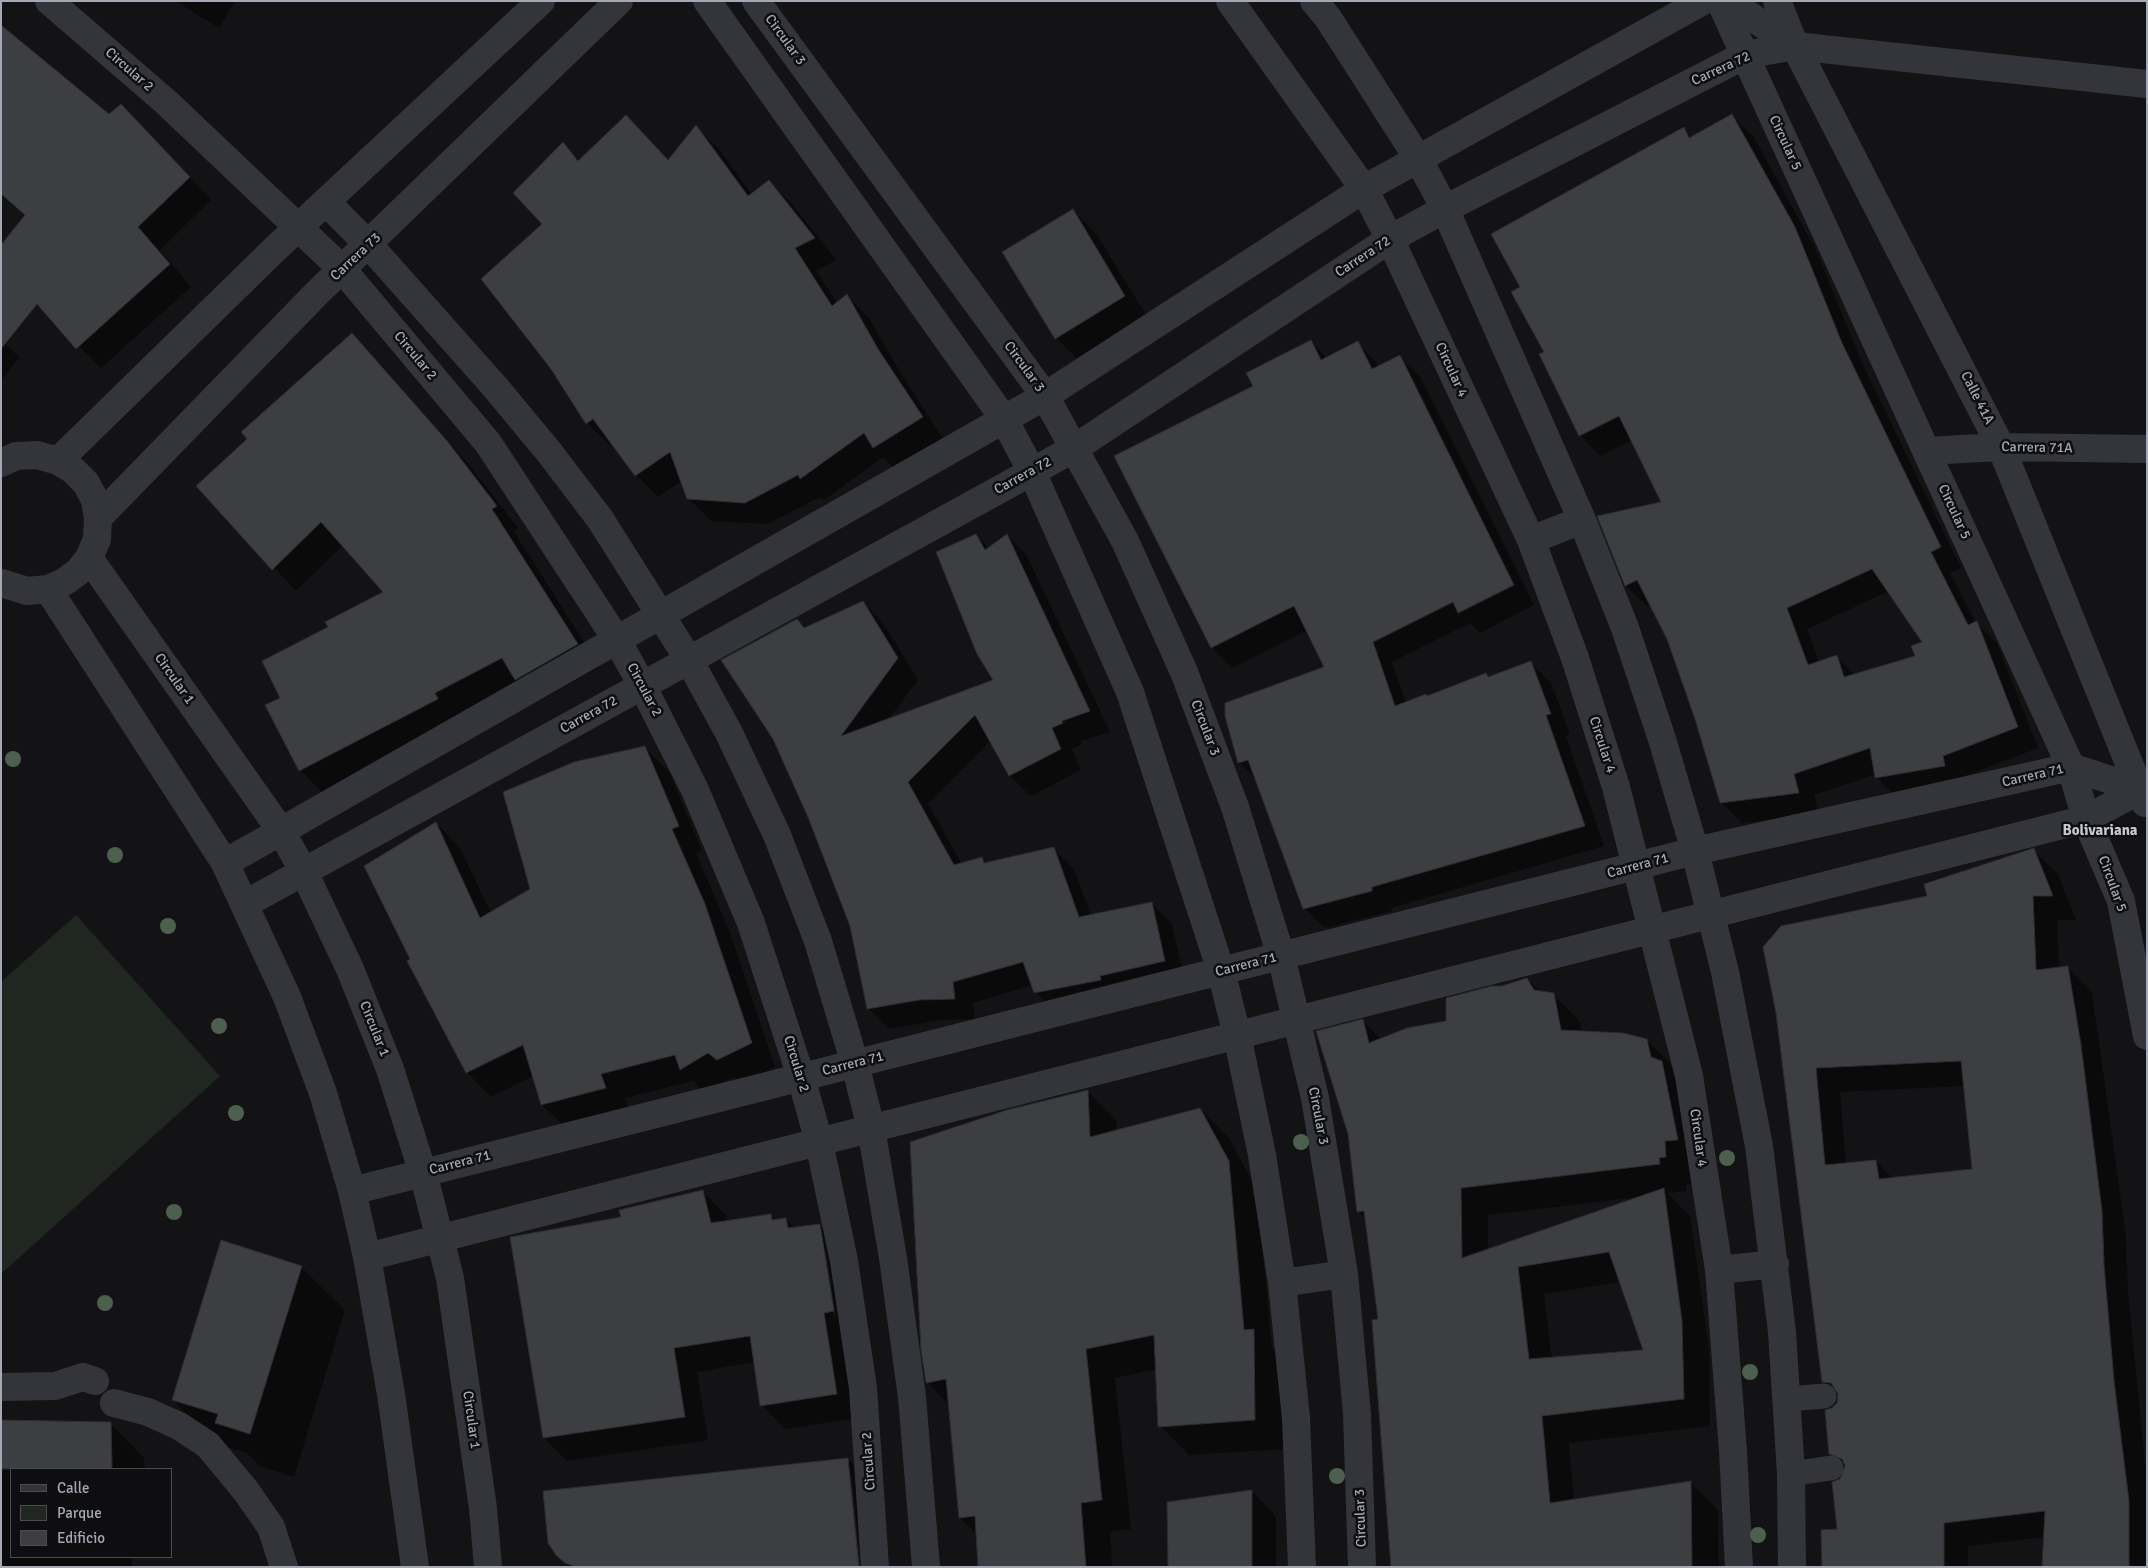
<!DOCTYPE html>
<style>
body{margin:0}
#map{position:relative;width:2148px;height:1568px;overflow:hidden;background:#131315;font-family:Signika,sans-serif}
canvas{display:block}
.frame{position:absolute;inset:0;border:2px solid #a4aab5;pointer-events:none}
.legend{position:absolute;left:10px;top:1468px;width:162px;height:90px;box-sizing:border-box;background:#0e0e10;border:1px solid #4a4c52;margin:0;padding:6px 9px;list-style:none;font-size:15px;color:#a4aab5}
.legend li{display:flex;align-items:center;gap:10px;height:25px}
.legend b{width:25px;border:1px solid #4a4c52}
</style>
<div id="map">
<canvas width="2148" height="1568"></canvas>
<div class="frame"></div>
<ul class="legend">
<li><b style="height:6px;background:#34353a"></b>Calle</li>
<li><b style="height:14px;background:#1f2720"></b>Parque</li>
<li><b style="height:14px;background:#3d3e42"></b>Edificio</li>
</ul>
</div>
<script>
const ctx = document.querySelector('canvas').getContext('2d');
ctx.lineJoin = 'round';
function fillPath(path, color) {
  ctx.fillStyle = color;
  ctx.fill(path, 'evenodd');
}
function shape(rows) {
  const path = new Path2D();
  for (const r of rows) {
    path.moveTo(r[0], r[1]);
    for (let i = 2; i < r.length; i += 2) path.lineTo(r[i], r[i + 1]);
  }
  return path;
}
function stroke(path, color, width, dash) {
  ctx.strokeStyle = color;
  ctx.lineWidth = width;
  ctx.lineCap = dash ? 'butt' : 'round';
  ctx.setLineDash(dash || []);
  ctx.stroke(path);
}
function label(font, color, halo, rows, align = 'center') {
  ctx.font = font + ' Signika,sans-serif';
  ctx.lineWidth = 5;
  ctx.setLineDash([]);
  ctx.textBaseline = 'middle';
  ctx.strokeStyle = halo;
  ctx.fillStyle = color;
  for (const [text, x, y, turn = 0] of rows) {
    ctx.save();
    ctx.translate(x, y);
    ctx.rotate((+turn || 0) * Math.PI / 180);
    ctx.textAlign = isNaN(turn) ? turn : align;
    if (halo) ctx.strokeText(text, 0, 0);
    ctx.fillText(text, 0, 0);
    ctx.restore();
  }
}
const green = shape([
 [76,915,220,1076,1,1274,1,982]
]);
const shadow = shape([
 [176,1,235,1,219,28],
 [1,27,109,116,144,128,211,200,160,250,191,287,101,368,79,346,26,217,1,196],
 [626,116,669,161,696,127,718,148,752,195,769,181,791,203,836,260,816,271,837,303,847,296,869,318,900,372,944,440,896,470,883,457,824,500,820,497,767,524,711,521,688,498,682,481,658,497,636,475,612,443,610,445,587,423,544,224,563,144,579,161],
 [1732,116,1753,136,1815,248,1863,365,1961,568,1950,573,1976,623,1997,643,2038,748,1963,777,1965,786,1897,798,1876,777,1876,774,1814,795,1819,814,1742,823,1721,802,1696,718,1668,638,1651,604,1647,606,1626,586,1599,517,1663,503,1632,440,1600,456,1580,435,1522,287,1683,129,1692,138],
 [1889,591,1924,643,1917,657,1855,675,1836,656,1819,662,1807,629],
 [1073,210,1097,235,1149,320,1080,362,1056,338],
 [352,334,470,466,518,528,514,532,600,667,539,701,520,683,323,793,300,770,267,705,281,698,329,628,385,592,343,545,296,591,198,486,249,439],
 [1,340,19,357,1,381],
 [1311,342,1327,358,1358,343,1380,367,1399,357,1420,377,1534,605,1480,633,1470,623,1392,662,1406,703,1428,697,1486,674,1489,678,1530,663,1551,683,1570,734,1566,736,1604,846,1391,908,1392,911,1325,928,1304,908,1256,779,1239,762,1326,667,1308,630,1232,668,1212,648,1116,456,1255,386],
 [976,535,989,549,1007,535,1027,556,1110,732,1081,741,1082,744,1072,749,1081,770,1031,796,1010,776,991,740,928,804,962,864,982,858,987,864,1053,848,1074,869,1091,916,1151,903,1172,924,1185,982,1056,1013,1035,992,1032,985,973,1003,975,1019,941,1020,889,1029,868,1008,797,620,805,628,863,602,883,623,918,680,888,720,995,681],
 [645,748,669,772,702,850,696,853,729,930,775,1067,742,1084,733,1077,705,1093,693,1081,625,1098,630,1112,567,1129,542,1105,533,1076,491,1097,467,1072,411,960,436,823,460,848,491,913,531,889],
 [2033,850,2058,874,2076,920,2057,920,2059,969,2068,968,2092,992,2126,1236,2128,1291,2147,1480,2147,1567,2044,1567,2045,1537,1968,1546,1968,1567,1823,1567,1839,1530,1841,1480,1846,1469,1830,1453,1832,1409,1838,1403,1839,1397,1823,1381,1777,1013,1929,897],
 [1965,1086,1974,1171,1893,1179,1876,1161,1846,1164,1840,1092],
 [1527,979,1540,992,1553,994,1580,1022,1582,1032,1646,1040,1674,1067,1693,1184,1686,1185,1686,1191,1667,1193,1690,1216,1709,1349,1710,1426,1569,1443,1574,1501,1691,1483,1718,1510,1719,1567,1393,1567,1379,1320,1367,1220,1358,1211,1362,1021,1381,1039,1447,1022,1502,988],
 [1639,1197,1639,1198,1488,1251,1488,1215],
 [1621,1282,1645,1351,1552,1359,1544,1294],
 [1087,1091,1116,1120,1117,1131,1200,1109,1229,1138,1257,1191,1272,1348,1283,1359,1284,1449,1189,1455,1160,1426,1157,1369,1115,1378,1131,1529,1110,1531,1112,1567,979,1567,977,1534,960,1518,950,1406,927,1382],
 [703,1192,726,1215,728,1222,771,1215,776,1220,786,1219,795,1229,820,1225,843,1249,860,1418,785,1429,762,1405,755,1362,697,1372,708,1440,567,1461,544,1438,622,1218],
 [823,1250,826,1250,836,1317,834,1318],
 [301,1267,345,1310,294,1477,260,1466,247,1453,217,1444,173,1400],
 [1,1421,110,1423,144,1458,145,1469,11,1469,11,1557,132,1557,132,1567,1,1567],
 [848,1459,868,1479,877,1567,861,1567,852,1479,849,1479,858,1567,569,1567,557,1554],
 [1252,1491,1276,1516,1276,1567,1169,1567]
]);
const building = shape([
 [1,25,109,114,121,104,190,177,138,227,170,264,76,349,37,304,1,349,1,245,25,215,1,194,1,25],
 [1732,114,1795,227,1842,343,1941,547,1931,552,1968,625,1977,621,2018,727,1943,756,1945,766,1875,778,1870,748,1794,774,1799,793,1720,803,1695,719,1667,639,1637,580,1625,586,1597,516,1661,502,1619,416,1579,436,1539,354,1544,352,1511,292,1520,287,1491,234,1684,127,1689,138,1732,114],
 [1872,569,1922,642,1911,646,1915,656,1844,677,1837,655,1808,665,1787,608,1872,569],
 [626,115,668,160,696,125,748,196,769,180,815,238,795,248,832,306,847,294,878,349,923,417,873,448,864,433,800,479,798,475,745,503,687,499,670,452,635,476,593,419,586,424,551,369,481,279,542,224,513,193,563,142,578,161,626,115],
 [1073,209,1125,296,1055,339,1002,252,1073,209],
 [352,333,448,442,497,506,492,509,578,644,515,680,502,658,435,693,438,699,299,771,265,705,280,698,262,661,328,627,325,622,383,592,321,522,272,570,196,486,247,439,241,432,352,333],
 [1311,340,1321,360,1358,341,1372,369,1400,355,1514,585,1458,613,1453,602,1373,642,1395,706,1426,694,1427,696,1486,673,1488,677,1531,661,1551,714,1546,715,1585,826,1372,887,1372,891,1303,909,1248,760,1238,763,1225,716,1225,703,1324,667,1294,606,1211,648,1114,456,1253,386,1246,373,1311,340],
 [976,534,985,550,1007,534,1090,711,1062,721,1063,723,1052,728,1061,749,1009,776,975,715,908,782,954,865,982,857,984,863,1054,847,1079,917,1152,902,1165,961,1100,976,1101,980,1034,993,1023,962,953,982,955,999,919,1000,867,1009,850,926,808,817,773,739,721,660,797,619,804,628,863,601,898,658,841,736,993,680,977,654,936,552,976,534],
 [645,746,679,826,672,829,705,904,752,1043,717,1060,708,1053,680,1070,675,1055,601,1074,606,1088,541,1105,523,1045,466,1073,407,961,410,959,364,866,436,822,480,918,530,889,503,792,574,762,645,746],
 [2034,848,2053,896,2033,896,2036,970,2068,966,2081,1045,2102,1211,2104,1265,2114,1381,2129,1501,2129,1567,2042,1567,2045,1511,1944,1523,1944,1567,1822,1567,1821,1530,1837,1529,1832,1482,1840,1479,1845,1466,1842,1459,1829,1454,1825,1410,1832,1408,1837,1403,1838,1394,1831,1383,1822,1382,1776,1013,1763,947,1781,926,1927,896,1924,884,2034,848],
 [1961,1061,1972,1169,1879,1179,1876,1160,1825,1165,1816,1068,1961,1061],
 [1527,978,1534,990,1554,993,1561,1030,1623,1033,1647,1039,1651,1057,1662,1061,1678,1140,1665,1141,1666,1157,1659,1158,1660,1164,1461,1188,1462,1258,1664,1188,1682,1321,1684,1399,1542,1416,1550,1503,1691,1481,1692,1567,1391,1567,1372,1320,1378,1319,1364,1211,1357,1212,1348,1134,1316,1031,1363,1019,1369,1043,1407,1028,1446,1021,1446,998,1492,986,1502,986,1527,978],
 [1609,1252,1643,1350,1529,1359,1518,1267,1609,1252],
 [1088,1090,1090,1137,1200,1108,1229,1161,1244,1330,1254,1329,1255,1420,1158,1427,1154,1335,1086,1349,1102,1500,1081,1503,1086,1567,978,1567,975,1516,959,1518,946,1379,926,1383,921,1350,910,1142,1007,1110,1088,1090],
 [703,1190,711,1223,771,1214,772,1220,786,1218,788,1228,820,1224,834,1311,824,1313,837,1394,760,1406,750,1336,674,1348,685,1417,543,1438,510,1237,621,1217,619,1210,703,1190],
 [221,1240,302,1266,250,1434,215,1423,218,1414,172,1400,221,1240],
 [1,1420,111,1422,112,1469,1,1469,1,1420],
 [848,1458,859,1567,576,1567,565,1563,556,1555,548,1543,543,1491,848,1458],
 [1252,1490,1252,1567,1168,1567,1167,1502,1252,1490]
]);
const service = shape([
 [1788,1399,1824,1396],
 [1791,1474,1831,1468]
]);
const pedestrian = shape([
 [1,1387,55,1386,83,1377,95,1381],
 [114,1403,148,1412,179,1426,208,1445,246,1491,271,1527,284,1567]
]);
const minor = shape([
 [49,1,166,102,342,269,488,443,617,640,642,685,695,790,751,923,801,1077,819,1142,844,1261,863,1388,875,1567],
 [707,1,1004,419,1032,472,1130,692,1221,971,1237,1035,1262,1155,1282,1283,1296,1418,1302,1567],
 [756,1,1045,396,1125,541,1184,672,1235,807,1281,956,1315,1098,1344,1274,1357,1414,1362,1567],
 [1230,1,1364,189,1390,239,1531,540,1575,658,1616,787,1689,1076,1719,1270,1733,1451,1739,1567],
 [1314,1,1328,18,1419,160,1445,209,1582,520,1625,628,1662,739,1695,851,1725,972,1759,1146,1782,1332,1791,1474,1792,1567],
 [1720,1,2071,767,2086,819,2121,901,2147,1036],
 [1728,1,1795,46],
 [1777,1,1795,46,2001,447,2145,803],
 [326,202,369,245,495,387,549,452,600,519,689,660,729,733,777,835,818,941,855,1064,871,1128,893,1258,912,1397,926,1567],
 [1926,451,2001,447,2147,449],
 [1531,540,1582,520],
 [225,863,1045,396,1364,189,1703,1],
 [245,904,1075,448,1390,239,1445,209,1745,55,1795,46,2147,84],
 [352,1191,1695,851,2071,767,2147,792],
 [367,1257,2086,819,2140,790],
 [1719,1270,1775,1264],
 [1282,1283,1344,1274]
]);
const tertiary = shape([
 [58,461,276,248,541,1],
 [1,463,16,456,37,455,58,461,73,470,86,483,95,500,98,518,97,539,89,558,78,572,64,582,48,589,27,591,1,583],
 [98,518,318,292,619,1],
 [89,558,281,831,304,872,350,969,390,1069,423,1173,450,1278,483,1508,488,1567],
 [48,589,225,863,287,997,323,1093,352,1191,367,1257,391,1394,415,1567]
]);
const trees = [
 [13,759],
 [115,855],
 [168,926],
 [219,1026],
 [236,1113],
 [1301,1142],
 [1727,1158],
 [174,1212],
 [105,1303],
 [1750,1372],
 [1337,1476],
 [1758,1535]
];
const streetNames = [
 ["Circular 3",785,40,54],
 ["Carrera 72",1721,69,-25],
 ["Circular 2",129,70,41],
 ["Circular 5",1785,143,65],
 ["Carrera 73",356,257,-43],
 ["Carrera 72",1363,257,-33],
 ["Circular 2",415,356,50],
 ["Circular 3",1024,367,54],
 ["Circular 4",1451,370,65],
 ["Calle 41A",1977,398,63],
 ["Carrera 71A",2037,448,1],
 ["Carrera 72",1023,476,-29],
 ["Circular 5",1954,512,65],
 ["Circular 1",174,679,55],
 ["Circular 2",644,690,62],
 ["Carrera 72",589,715,-29],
 ["Circular 3",1205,728,69],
 ["Circular 4",1602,745,72],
 ["Carrera 71",2033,776,-13],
 ["Carrera 71",1638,866,-15],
 ["Circular 5",2112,884,70],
 ["Carrera 71",1246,965,-14],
 ["Circular 1",374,1029,68],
 ["Circular 2",796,1064,73],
 ["Carrera 71",853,1064,-14],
 ["Circular 3",1318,1116,79],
 ["Circular 4",1698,1138,82],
 ["Carrera 71",460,1163,-14],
 ["Circular 1",471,1420,82],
 ["Circular 2",869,1461,-94],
 ["Circular 3",1361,1518,-92]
];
const neighbourhoodNames = [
 ["Bolivariana",2100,831]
];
fillPath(green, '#1f2720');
fillPath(shadow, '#0007');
fillPath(building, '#3d3e42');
stroke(building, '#2d2d31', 1);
stroke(service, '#34353a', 25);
stroke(pedestrian, '#34353a', 28);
stroke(minor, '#34353a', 28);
stroke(tertiary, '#34353a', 28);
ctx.fillStyle = '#4c614d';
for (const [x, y] of trees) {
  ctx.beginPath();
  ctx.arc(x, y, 8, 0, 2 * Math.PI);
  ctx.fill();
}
label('14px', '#a4aab5', '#0e0e10', streetNames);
label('bold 15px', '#c5c9d1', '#0e0e10', neighbourhoodNames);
</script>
